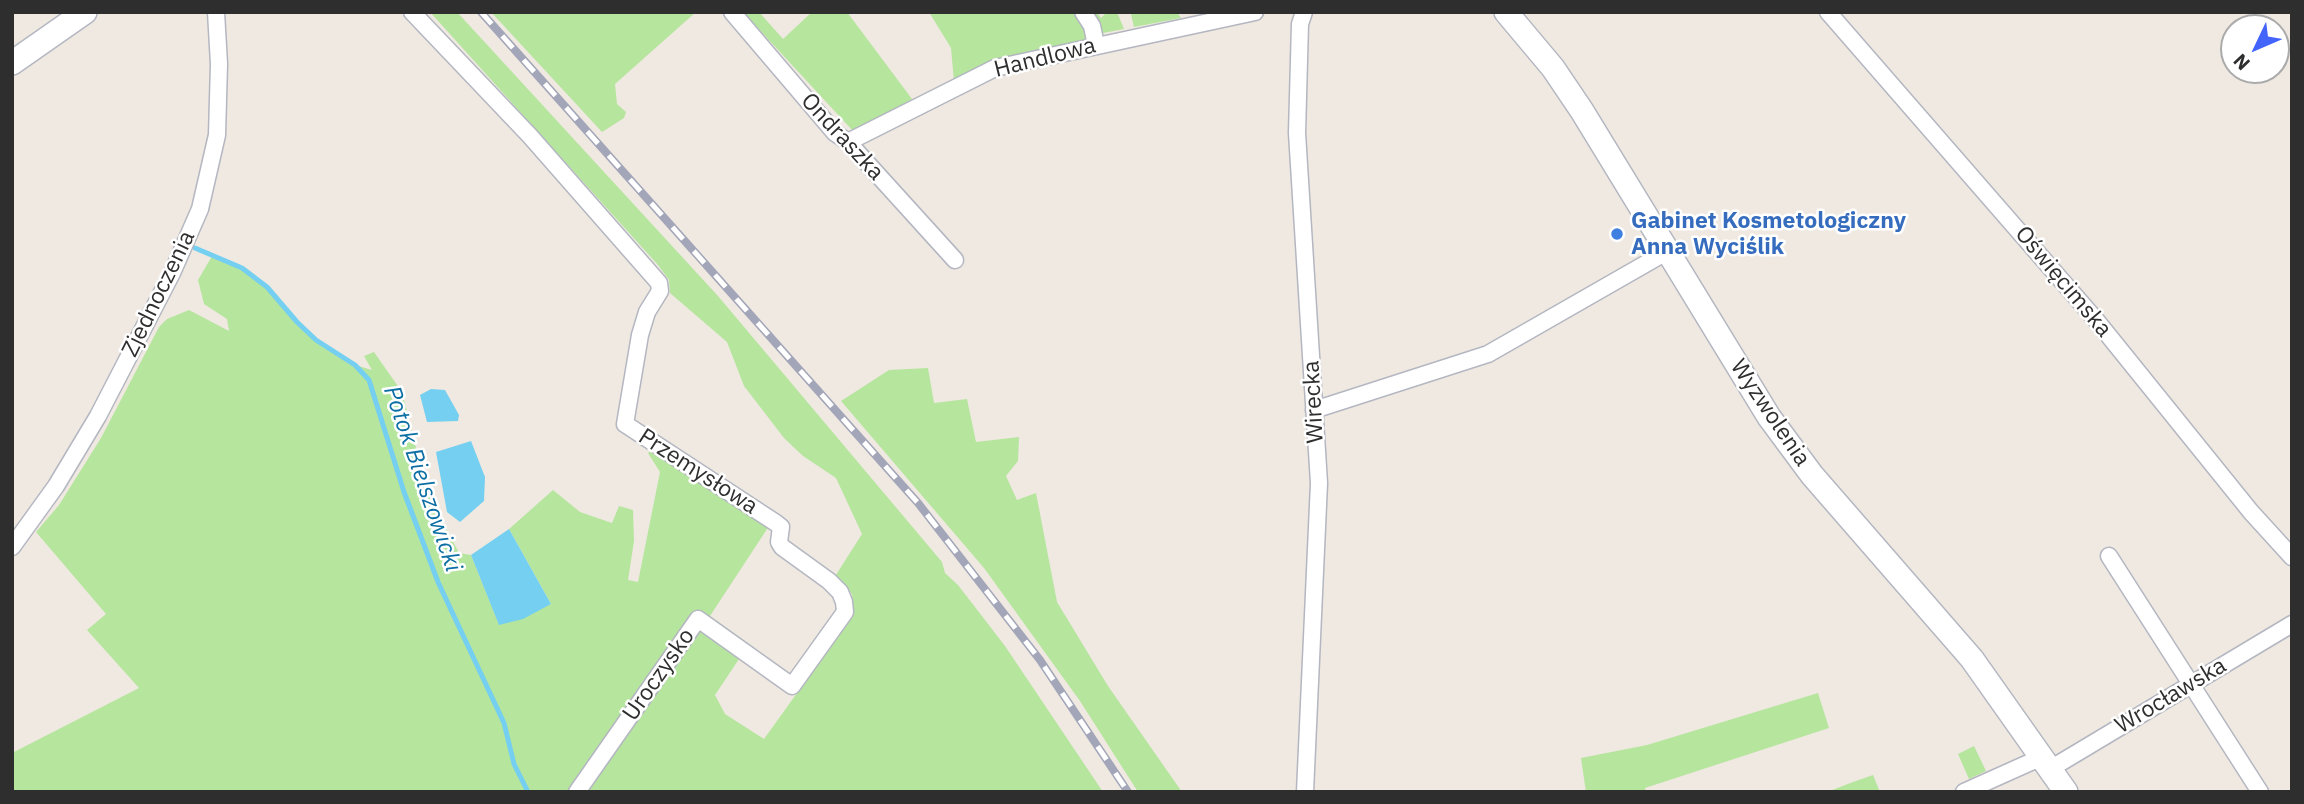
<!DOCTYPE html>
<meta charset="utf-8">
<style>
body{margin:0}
#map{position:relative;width:2304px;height:804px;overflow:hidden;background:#efe9e1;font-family:"IBM Plex Sans",sans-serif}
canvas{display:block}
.frame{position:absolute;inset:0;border:14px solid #2e2e2e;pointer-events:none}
.north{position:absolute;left:2220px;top:14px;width:70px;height:70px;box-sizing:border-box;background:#fff;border:2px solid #ababab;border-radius:50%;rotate:226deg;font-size:19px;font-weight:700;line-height:28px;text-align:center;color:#2e2e2e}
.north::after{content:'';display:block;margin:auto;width:24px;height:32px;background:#4264fb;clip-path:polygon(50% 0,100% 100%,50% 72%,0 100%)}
</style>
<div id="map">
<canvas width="2304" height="804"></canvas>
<div class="frame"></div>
<div class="north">N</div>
</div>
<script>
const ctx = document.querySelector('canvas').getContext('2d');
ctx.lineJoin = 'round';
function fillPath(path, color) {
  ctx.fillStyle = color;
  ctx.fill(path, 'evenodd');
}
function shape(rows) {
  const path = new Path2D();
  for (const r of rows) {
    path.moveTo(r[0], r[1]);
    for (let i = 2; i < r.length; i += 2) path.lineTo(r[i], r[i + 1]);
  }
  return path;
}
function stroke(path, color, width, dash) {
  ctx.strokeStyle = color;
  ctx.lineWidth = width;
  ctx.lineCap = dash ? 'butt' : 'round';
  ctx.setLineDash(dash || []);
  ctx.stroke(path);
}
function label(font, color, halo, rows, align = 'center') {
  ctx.font = font + ' "IBM Plex Sans",sans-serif';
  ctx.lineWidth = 5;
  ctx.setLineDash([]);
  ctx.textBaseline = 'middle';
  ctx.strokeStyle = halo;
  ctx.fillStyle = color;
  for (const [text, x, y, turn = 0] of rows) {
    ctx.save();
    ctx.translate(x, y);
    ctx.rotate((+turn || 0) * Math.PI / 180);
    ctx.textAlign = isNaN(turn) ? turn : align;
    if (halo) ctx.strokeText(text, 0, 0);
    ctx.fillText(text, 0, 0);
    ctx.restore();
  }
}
const green = shape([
 [430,12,457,12,718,296,942,562,945,573,958,585,1005,646,1103,792,12,792,12,753,139,688,87,630,106,614,36,532,59,505,101,438,159,327,167,319,189,310,229,331,227,319,204,304,198,280,212,256,242,268,267,287,316,340,355,365,372,370,364,356,374,352,402,392,427,492,459,553,471,555,499,624,551,604,509,529,553,490,580,512,612,523,619,506,633,510,634,541,628,580,638,582,660,472,648,453,655,448,771,523,710,616,749,644,715,695,725,714,764,739,853,615,852,594,834,578,862,534,836,478,803,456,784,438,744,386,727,342,670,293,669,280,658,265],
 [491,12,696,12,615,84,617,104,626,112,624,118,602,132],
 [743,12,759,12,783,39,812,12,847,12,912,99,860,130,853,131],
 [929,12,1076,12,1087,37,1085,41,954,82,951,48],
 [1088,12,1097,12,1101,18,1107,12,1117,12,1124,29,1103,33],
 [1141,12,1177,12,1181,18,1134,27,1131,14],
 [928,368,934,403,967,399,976,442,1019,437,1018,461,1006,476,1017,500,1036,493,1057,602,1108,686,1182,792,1138,792,1080,701,984,568,841,401,889,370],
 [1818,693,1829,728,1645,788,1646,792,1586,792,1581,758,1647,745],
 [1974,746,1986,771,1969,779,1958,754],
 [1873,775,1880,792,1827,792,1853,782]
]);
const water = shape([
 [431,389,445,390,459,415,458,421,427,422,420,395],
 [471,441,485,477,484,501,460,522,447,512,436,452],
 [509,529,551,604,523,619,499,625,471,555]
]);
const stream = shape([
 [195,248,242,268,267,287,297,322,316,340,355,365,369,380,404,492,438,582,504,723,514,764,528,792]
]);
const street = shape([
 [412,12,530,136,659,283,660,291,647,312,640,335,625,424,776,523,781,527,779,542,782,547,829,581,840,592,844,602,845,612,792,686,698,619,577,792],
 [732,12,835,133,848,142,955,260],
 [1083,12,1092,26,1096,45],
 [1304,12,1300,24,1297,133,1319,483,1305,792],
 [1828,12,2096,320,2251,512,2292,557],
 [848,142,995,68,1255,12],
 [1314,410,1488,354,1668,251],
 [12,547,56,486,98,416,172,273,200,209,217,135,219,64,216,12],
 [2109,556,2260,792],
 [2050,769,2292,624],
 [1964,792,2042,757]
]);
const secondary = shape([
 [1506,12,1553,68,1582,111,1769,417,1812,475,1972,659,2066,792],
 [12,63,85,12]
]);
const rail = shape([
 [481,12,918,503,1040,660,1128,792]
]);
const markers = [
 [1617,234,7,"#3f7fe0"]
];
const streetNames = [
 ["Handlowa",1045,58,-14],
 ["Ondraszka",842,137,47],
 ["Oświęcimska",2063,282,50],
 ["Zjednoczenia",159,294,-64],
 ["Wirecka",1314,402,-93],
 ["Wyzwolenia",1770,413,56],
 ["Przemysłowa",698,472,33],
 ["Uroczysko",659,675,-55],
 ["Wrocławska",2171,696,-31]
];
const shopNames = [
 ["Gabinet Kosmetologiczny",1631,221],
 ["Anna Wyciślik",1631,247]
];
const waterNames = [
 ["Potok Bielszowicki",422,479,71]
];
fillPath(green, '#b6e59e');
fillPath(water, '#75cff0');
stroke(stream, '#75cff0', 5);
stroke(street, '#b4b7c1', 19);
stroke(secondary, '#b4b7c1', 26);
stroke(street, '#fff', 16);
stroke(secondary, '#fff', 23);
stroke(rail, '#a3a6b8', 8);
stroke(rail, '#fff', 5, [16]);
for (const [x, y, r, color] of markers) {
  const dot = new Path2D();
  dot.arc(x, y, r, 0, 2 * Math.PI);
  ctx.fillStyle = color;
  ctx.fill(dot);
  stroke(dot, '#fff', 2.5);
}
label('23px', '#2e2e2e', '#fff', streetNames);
label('bold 23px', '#366cbe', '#fff', shopNames, 'left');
label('italic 24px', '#0d6fa3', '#fff', waterNames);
</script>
